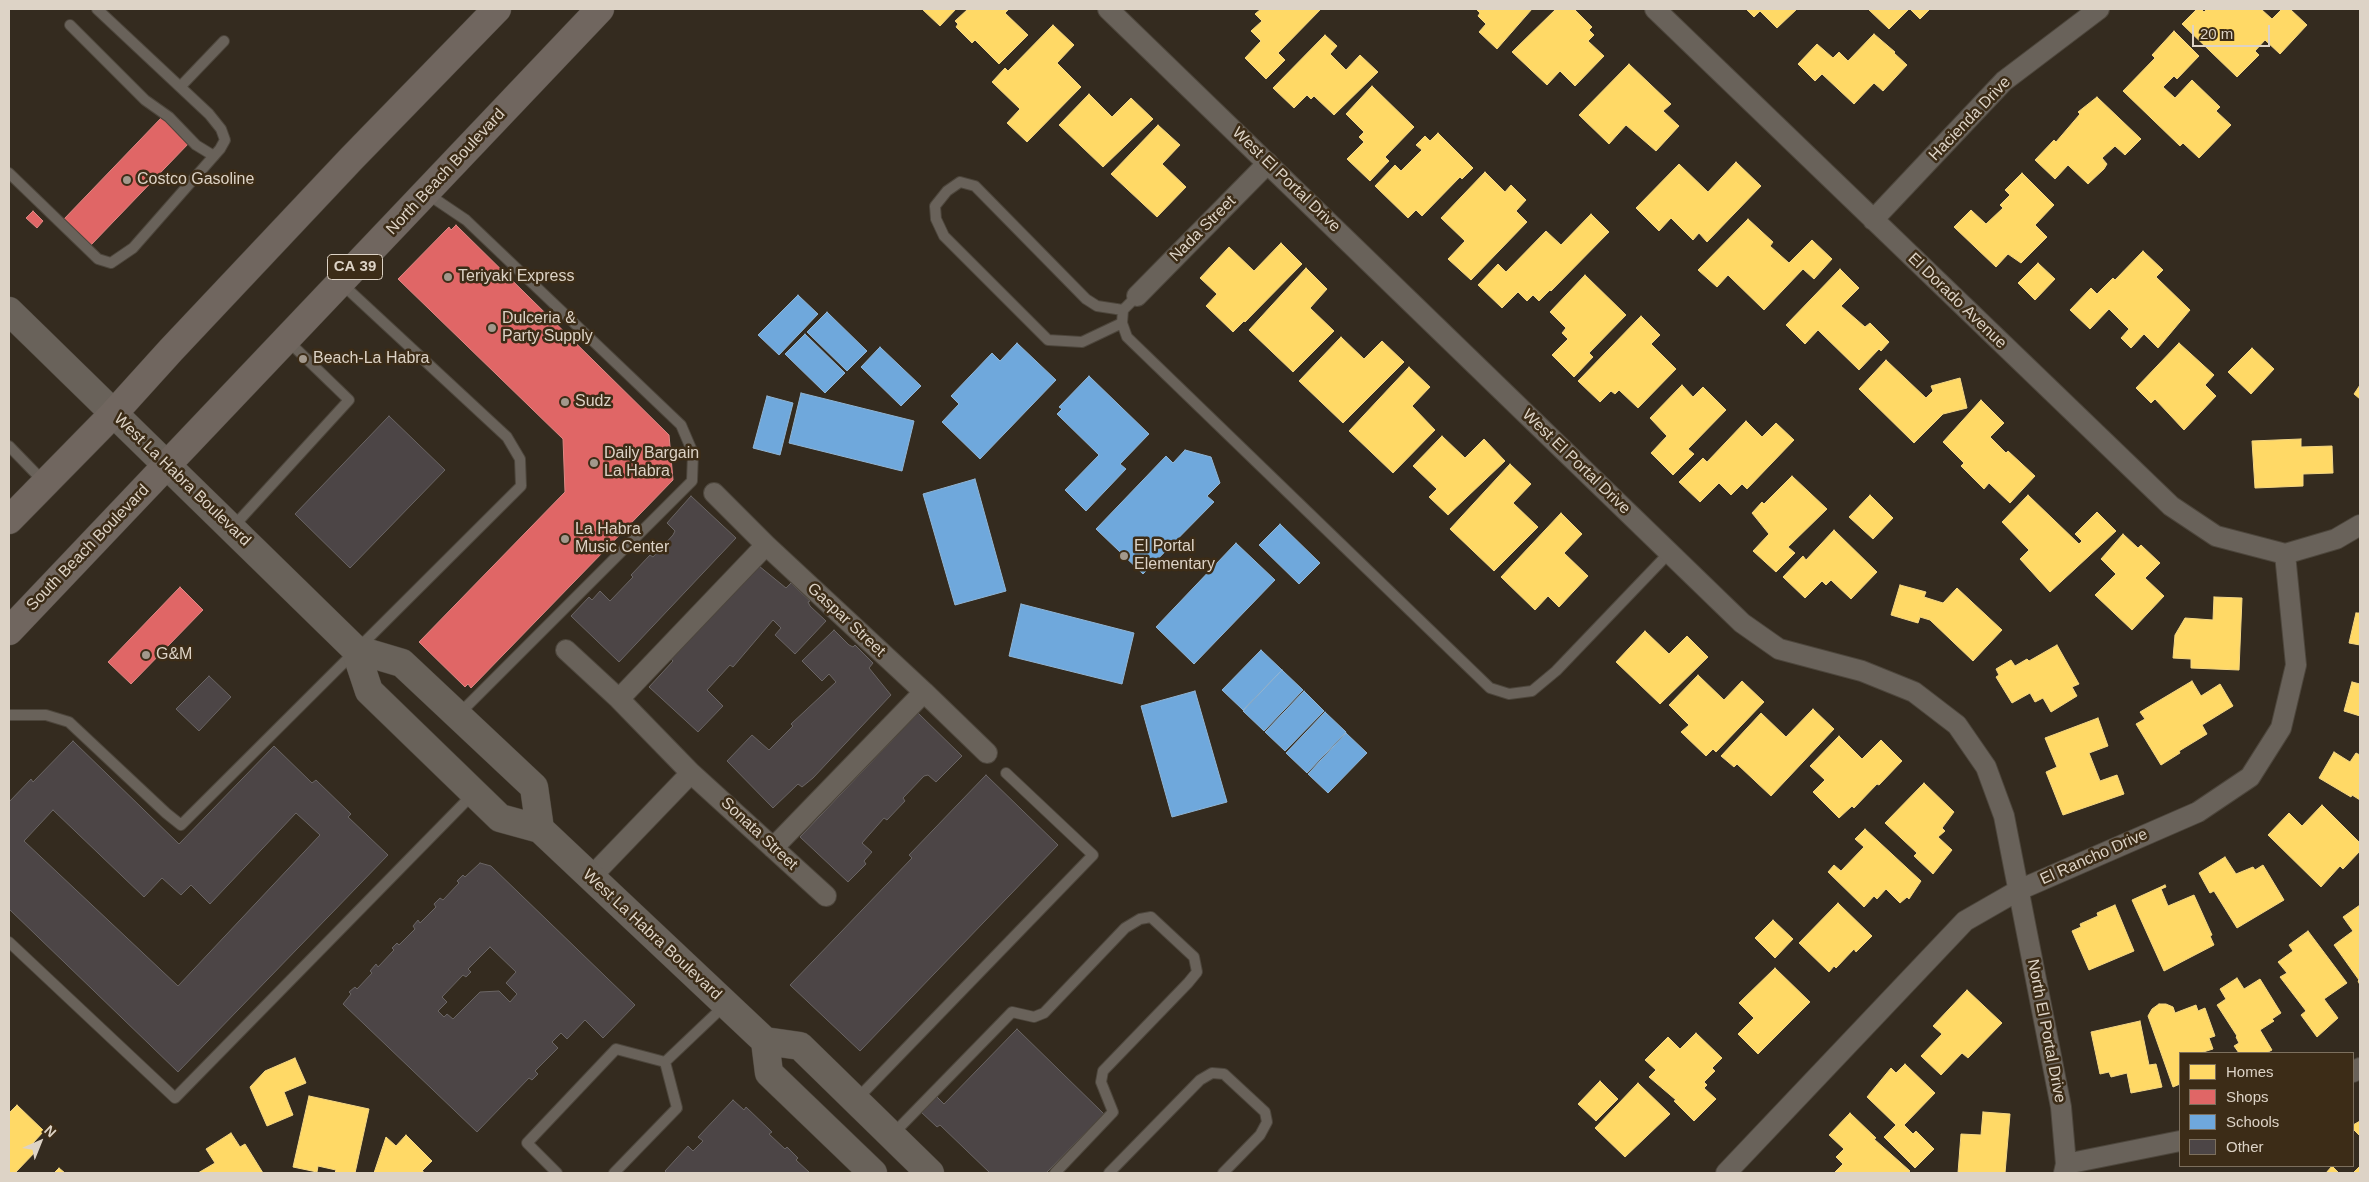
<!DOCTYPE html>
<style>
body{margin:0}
#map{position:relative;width:2369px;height:1182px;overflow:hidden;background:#342b1f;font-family:Helvetica,sans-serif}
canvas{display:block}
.frame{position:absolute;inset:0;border:10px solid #ddd3c6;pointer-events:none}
.legend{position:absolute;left:2179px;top:1052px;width:175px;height:115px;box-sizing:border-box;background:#3c2c17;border:1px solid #7c6f5d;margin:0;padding:6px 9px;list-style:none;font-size:15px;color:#ddd3c6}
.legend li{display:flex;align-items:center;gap:10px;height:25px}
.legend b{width:25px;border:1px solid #7c6f5d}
.north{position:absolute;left:15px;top:1117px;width:50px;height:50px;-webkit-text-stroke:4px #3c2c17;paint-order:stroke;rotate:44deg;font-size:14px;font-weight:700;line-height:20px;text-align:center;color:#ddd3c6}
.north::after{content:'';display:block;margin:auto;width:18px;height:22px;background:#ddd3c6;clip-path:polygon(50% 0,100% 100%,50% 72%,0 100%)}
.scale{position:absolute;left:2192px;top:25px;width:78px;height:22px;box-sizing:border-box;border:2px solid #ddd3c6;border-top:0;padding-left:6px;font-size:15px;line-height:18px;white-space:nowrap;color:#ddd3c6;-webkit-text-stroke:4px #3c2c17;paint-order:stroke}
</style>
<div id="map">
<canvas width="2369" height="1182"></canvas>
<div class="frame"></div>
<ul class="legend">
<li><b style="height:14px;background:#ffd966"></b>Homes</li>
<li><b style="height:14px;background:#e06666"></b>Shops</li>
<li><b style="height:14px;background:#6fa8dc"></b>Schools</li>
<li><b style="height:14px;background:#4c4546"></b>Other</li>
</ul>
<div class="north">N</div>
<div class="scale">20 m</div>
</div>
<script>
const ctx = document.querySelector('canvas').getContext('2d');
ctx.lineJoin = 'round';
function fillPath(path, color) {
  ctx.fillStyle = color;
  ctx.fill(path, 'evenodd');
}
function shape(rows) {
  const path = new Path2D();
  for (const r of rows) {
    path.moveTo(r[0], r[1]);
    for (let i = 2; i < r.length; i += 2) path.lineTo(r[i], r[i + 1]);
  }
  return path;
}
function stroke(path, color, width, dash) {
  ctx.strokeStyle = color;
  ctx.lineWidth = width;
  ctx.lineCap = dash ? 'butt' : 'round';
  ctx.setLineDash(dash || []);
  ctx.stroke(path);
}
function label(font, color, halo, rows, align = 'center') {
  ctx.font = font + ' Helvetica,sans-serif';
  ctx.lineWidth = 5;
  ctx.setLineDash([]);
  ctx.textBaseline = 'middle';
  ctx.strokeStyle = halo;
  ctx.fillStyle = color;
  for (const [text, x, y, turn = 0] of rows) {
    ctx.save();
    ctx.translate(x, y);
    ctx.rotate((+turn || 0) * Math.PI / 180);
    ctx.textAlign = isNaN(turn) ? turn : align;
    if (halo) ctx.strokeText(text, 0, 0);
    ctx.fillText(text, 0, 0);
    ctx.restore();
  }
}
const homes = shape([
 [922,9,956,9,940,26,922,9],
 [968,9,1009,9,1005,13,1028,35,999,64,975,40,972,43,956,27,958,24,955,21,968,9],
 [1261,9,1321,9,1278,53,1285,60,1266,79,1245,58,1261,41,1251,31,1262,21,1255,14,1261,9],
 [1476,9,1532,9,1497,49,1479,32,1486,24,1478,16,1480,13,1476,9],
 [1556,9,1574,9,1592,27,1589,30,1594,35,1588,41,1604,56,1575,86,1560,71,1547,85,1512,52,1556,9],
 [1746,9,1797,9,1777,28,1760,11,1754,17,1746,9],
 [1868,9,1909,9,1889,29,1868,9],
 [1910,9,1930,9,1920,19,1910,9],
 [2197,9,2201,9,2204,12,2207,9,2261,9,2272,19,2282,9,2290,9,2307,25,2280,54,2265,40,2255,51,2259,55,2237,77,2182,24,2197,9],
 [1053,25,1074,45,1057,63,1081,87,1027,142,1007,123,1020,109,992,82,1005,68,1008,71,1053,25],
 [2174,31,2199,56,2177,79,2174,76,2163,87,2175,98,2192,80,2220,107,2216,111,2231,125,2199,158,2183,143,2180,146,2123,91,2155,58,2152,55,2174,31],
 [1874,34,1895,52,1894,53,1907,65,1883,91,1874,83,1854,104,1822,74,1815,81,1798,64,1817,44,1833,58,1839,52,1848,61,1874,34],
 [1325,35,1337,46,1330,54,1346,70,1360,55,1378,72,1334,115,1314,96,1311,99,1307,95,1294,108,1273,88,1325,35],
 [1629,64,1671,104,1663,111,1679,126,1656,151,1626,125,1609,144,1579,115,1629,64],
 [1372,86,1414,127,1385,157,1389,161,1370,181,1347,159,1364,142,1359,137,1364,132,1346,114,1372,86],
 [1089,94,1112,117,1131,98,1153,119,1103,167,1059,125,1089,94],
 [2097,97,2141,139,2125,155,2115,146,2102,158,2107,164,2104,169,2088,184,2068,165,2055,179,2035,160,2054,140,2056,142,2080,114,2078,112,2097,97],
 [1158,125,1180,145,1162,164,1186,187,1157,217,1111,174,1158,125],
 [1438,133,1473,168,1462,179,1460,177,1422,216,1416,210,1408,218,1375,186,1395,165,1401,171,1422,150,1416,145,1425,136,1430,141,1438,133],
 [1736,162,1761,186,1707,242,1699,233,1693,240,1671,218,1659,231,1636,208,1679,164,1708,192,1736,162],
 [1485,172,1505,192,1511,185,1526,200,1516,211,1527,222,1471,280,1448,259,1465,241,1441,218,1485,172],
 [2022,173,2054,205,2035,225,2047,237,2021,263,2008,254,1996,267,1954,227,1971,210,1986,224,2003,208,2000,205,2010,195,2005,190,2022,173],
 [1591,214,1609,232,1551,291,1550,290,1539,301,1533,295,1527,301,1518,292,1502,308,1478,285,1498,264,1506,272,1546,231,1561,245,1591,214],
 [1748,219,1773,242,1770,246,1789,263,1812,240,1832,259,1814,279,1803,269,1764,310,1728,275,1717,287,1698,270,1748,219],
 [1281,243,1302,264,1245,322,1244,321,1233,332,1206,306,1217,294,1200,278,1229,247,1254,271,1281,243],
 [2143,251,2163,270,2156,277,2190,310,2158,348,2144,334,2131,348,2121,338,2129,329,2109,309,2090,329,2070,310,2091,288,2097,294,2113,278,2115,280,2143,251],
 [2038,263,2055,279,2035,300,2018,283,2038,263],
 [1306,268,1327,289,1310,308,1334,331,1293,372,1249,330,1306,268],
 [1840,269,1859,288,1841,306,1865,327,1870,323,1889,342,1881,351,1879,349,1859,370,1818,330,1805,344,1786,325,1840,269],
 [1585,275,1626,315,1589,353,1593,357,1574,377,1552,355,1568,339,1562,333,1566,328,1550,312,1585,275],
 [1641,316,1660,335,1651,344,1676,369,1638,408,1619,390,1615,394,1611,391,1600,402,1578,381,1641,316],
 [1341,337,1364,359,1382,341,1404,362,1343,423,1299,381,1341,337],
 [2179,343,2214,375,2205,385,2216,396,2184,430,2155,399,2151,403,2136,388,2179,343],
 [2252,348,2274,369,2251,394,2228,372,2252,348],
 [1886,360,1926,398,1933,391,1931,386,1960,378,1967,408,1943,414,1914,443,1859,389,1886,360],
 [1409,367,1430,387,1412,406,1435,430,1393,473,1349,431,1409,367],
 [1682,385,1693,397,1703,387,1726,410,1688,449,1694,454,1673,475,1651,453,1667,436,1650,418,1682,385],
 [2360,385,2360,399,2354,394,2360,385],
 [1981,400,2004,423,1990,437,2006,453,2008,451,2035,476,2010,503,1989,483,1984,489,1961,466,1964,463,1943,442,1981,400],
 [1746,421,1762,437,1776,423,1794,440,1747,489,1742,484,1731,495,1719,483,1700,502,1679,482,1703,458,1707,462,1746,421],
 [1442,436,1465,458,1484,439,1505,461,1448,515,1429,497,1437,489,1413,466,1442,436],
 [2301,439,2301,447,2332,446,2333,473,2303,474,2303,486,2255,488,2252,441,2301,439],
 [1510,464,1531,484,1513,503,1538,527,1494,571,1450,529,1510,464],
 [1792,476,1827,509,1788,547,1795,553,1776,572,1753,551,1769,534,1752,513,1762,502,1764,504,1792,476],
 [1870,495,1893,518,1873,539,1849,517,1870,495],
 [2028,495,2079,544,2082,541,2075,534,2097,512,2116,531,2050,592,2020,559,2029,550,2002,522,2028,495],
 [1561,513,1582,534,1564,553,1588,576,1559,607,1548,596,1535,610,1501,577,1561,513],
 [1834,530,1877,572,1851,599,1831,580,1826,585,1822,581,1805,598,1783,577,1803,556,1806,560,1834,530],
 [2123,534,2138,548,2141,545,2160,563,2145,578,2164,596,2132,630,2095,595,2116,574,2101,559,2123,534],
 [1900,585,1926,592,1924,597,1943,603,1957,588,2002,630,1973,661,1930,620,1920,617,1918,623,1891,615,1900,585],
 [2214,597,2242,598,2239,670,2191,668,2191,659,2173,658,2175,635,2185,618,2213,620,2214,597],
 [2356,613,2360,613,2360,645,2349,643,2356,613],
 [1645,631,1669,654,1687,636,1708,657,1660,704,1616,662,1645,631],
 [2057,645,2079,684,2072,687,2077,696,2051,712,2043,698,2035,702,2030,693,2012,703,1996,677,1999,675,1996,669,2011,660,2015,666,2027,659,2029,661,2057,645],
 [1698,675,1724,700,1742,681,1764,702,1716,752,1713,749,1706,756,1681,732,1689,725,1669,705,1698,675],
 [2192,681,2201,696,2220,684,2233,706,2202,725,2207,734,2179,751,2180,753,2161,765,2136,724,2145,719,2140,712,2192,681],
 [2352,682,2360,684,2360,716,2344,711,2352,682],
 [1813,709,1834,729,1771,796,1737,764,1734,767,1721,756,1761,713,1786,737,1813,709],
 [2098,718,2108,746,2089,753,2100,781,2117,775,2124,794,2063,815,2046,772,2057,767,2045,738,2098,718],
 [1839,736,1862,759,1881,740,1902,761,1879,785,1877,784,1854,808,1852,806,1839,818,1813,792,1825,780,1810,766,1839,736],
 [2334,752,2350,762,2356,753,2360,755,2360,800,2352,795,2351,797,2319,778,2334,752],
 [1924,783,1954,812,1942,828,1945,831,1938,837,1952,850,1933,874,1914,856,1917,853,1885,823,1924,783],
 [2322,805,2360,843,2360,851,2343,869,2340,866,2321,887,2268,835,2289,813,2302,826,2322,805],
 [1865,829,1921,881,1909,899,1907,897,1900,903,1886,889,1877,899,1874,896,1864,907,1828,872,1834,865,1841,871,1864,847,1855,839,1865,829],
 [2225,857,2236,874,2253,867,2255,870,2263,865,2284,900,2237,928,2214,891,2210,893,2199,873,2225,857],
 [2165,885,2166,887,2161,889,2168,906,2194,895,2212,935,2210,936,2214,945,2164,971,2132,900,2165,885],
 [1838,903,1872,936,1856,952,1854,949,1836,968,1834,966,1829,972,1799,943,1838,903],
 [2115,905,2134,951,2089,970,2072,931,2081,927,2080,924,2098,916,2097,913,2115,905],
 [2360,905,2360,985,2358,981,2359,980,2334,945,2353,931,2343,917,2360,905],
 [1773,920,1793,939,1775,958,1755,938,1773,920],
 [2308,931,2347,983,2324,999,2338,1018,2317,1037,2301,1015,2306,1011,2280,977,2287,973,2278,962,2293,951,2289,945,2308,931],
 [1775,968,1810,1002,1758,1054,1738,1034,1754,1018,1739,1003,1775,968],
 [2237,978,2244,989,2260,979,2281,1013,2272,1019,2274,1021,2260,1030,2272,1050,2266,1053,2239,1053,2234,1046,2239,1043,2236,1037,2237,1036,2217,1005,2226,999,2220,989,2237,978],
 [1967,990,2002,1023,1968,1058,1962,1053,1941,1075,1921,1056,1942,1034,1933,1026,1967,990],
 [2159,1004,2166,1004,2173,1007,2175,1013,2196,1005,2198,1011,2205,1008,2215,1036,2209,1038,2213,1049,2200,1053,2180,1053,2180,1084,2173,1087,2148,1016,2152,1009,2159,1004],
 [2140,1021,2149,1065,2156,1064,2162,1087,2131,1093,2127,1073,2111,1077,2109,1072,2100,1074,2091,1032,2140,1021],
 [1696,1033,1722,1058,1712,1068,1715,1071,1704,1082,1707,1085,1704,1088,1716,1099,1694,1121,1674,1101,1676,1100,1649,1077,1656,1070,1645,1060,1668,1037,1680,1049,1696,1033],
 [295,1058,306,1083,284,1092,293,1115,267,1126,250,1087,265,1071,295,1058],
 [1905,1064,1935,1093,1904,1125,1913,1134,1916,1131,1934,1149,1915,1168,1884,1137,1896,1125,1867,1097,1891,1068,1896,1073,1905,1064],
 [1600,1081,1618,1099,1596,1121,1578,1104,1600,1081],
 [1638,1083,1670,1114,1625,1157,1595,1128,1638,1083],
 [309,1096,369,1109,355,1173,335,1173,336,1170,318,1166,317,1172,293,1167,309,1096],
 [17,1105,44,1131,33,1143,38,1149,15,1173,9,1173,9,1113,17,1105],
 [1983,1112,2010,1114,2005,1173,1958,1173,1961,1134,1981,1135,1983,1112],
 [1850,1113,1876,1138,1874,1139,1910,1171,1908,1173,1834,1173,1843,1164,1836,1157,1844,1149,1829,1135,1850,1113],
 [2360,1121,2360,1136,2353,1129,2353,1125,2360,1121],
 [231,1133,240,1147,245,1144,263,1173,198,1173,215,1163,206,1149,231,1133],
 [406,1135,432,1161,422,1171,425,1173,374,1173,386,1137,396,1146,406,1135],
 [2332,1166,2339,1173,2326,1173,2332,1166],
 [2360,1166,2360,1173,2353,1173,2360,1166],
 [59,1168,65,1173,54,1173,59,1168]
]);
const shops = shape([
 [163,116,190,142,91,245,64,219,163,116],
 [33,211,43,221,37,228,26,218,33,211],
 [456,225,669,435,673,480,471,688,468,684,465,687,419,642,565,492,563,439,398,279,449,227,451,230,456,225],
 [180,587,203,610,131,684,108,662,180,587]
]);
const schools = shape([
 [798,295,818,314,779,355,758,335,798,295],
 [827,312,867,351,847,371,807,332,827,312],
 [805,334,845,373,825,393,785,354,805,334],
 [1017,343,1056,380,980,459,942,422,959,404,951,396,992,353,1000,361,1017,343],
 [880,347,921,386,901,406,861,367,880,347],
 [1089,376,1149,434,1120,464,1126,469,1086,511,1065,490,1099,455,1057,414,1062,409,1059,407,1089,376],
 [801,393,914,421,902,471,789,443,801,393],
 [767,396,793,403,780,455,753,448,767,396],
 [1185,450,1211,457,1220,483,1207,496,1214,502,1143,574,1096,529,1166,456,1173,463,1185,450],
 [975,479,1006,591,955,605,923,494,975,479],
 [1280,524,1320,563,1299,584,1259,545,1280,524],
 [1236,543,1275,580,1194,664,1156,627,1236,543],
 [1021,604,1134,633,1122,684,1009,656,1021,604],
 [1261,650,1282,670,1243,710,1222,690,1261,650],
 [1282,670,1303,690,1264,731,1243,711,1282,670],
 [1195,691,1227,802,1172,817,1141,706,1195,691],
 [1304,691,1324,711,1285,751,1265,732,1304,691],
 [1325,712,1346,732,1307,773,1286,753,1325,712],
 [1346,733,1367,753,1328,793,1308,774,1346,733]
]);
const building = shape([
 [389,416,445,470,350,568,295,514,389,416],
 [691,496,736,538,619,662,571,616,589,597,592,600,600,591,610,601,633,577,631,575,650,555,653,557,673,535,675,531,667,523,691,496],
 [759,566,786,588,791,583,810,601,808,602,810,606,826,621,795,654,775,635,781,628,773,620,733,667,730,665,707,690,723,706,698,732,649,687,673,661,669,657,759,566],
 [834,630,849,645,853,647,855,645,873,663,869,668,891,695,813,778,802,787,798,784,773,808,727,761,752,735,769,750,793,726,791,724,836,682,829,674,822,681,802,661,834,630],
 [209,676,231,697,199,731,176,709,209,676],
 [918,713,962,756,936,782,928,775,924,776,903,798,905,801,887,820,884,818,862,843,872,852,864,861,866,864,848,882,800,837,918,713],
 [73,741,179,844,274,746,312,783,316,780,351,814,348,817,388,855,178,1072,9,909,9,802,31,779,33,782,73,741],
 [53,810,144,897,162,878,181,895,191,885,210,904,296,813,320,835,178,986,24,841,53,810],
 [986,775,1058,845,860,1051,790,985,912,858,909,855,986,775],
 [480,863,491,866,635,1005,603,1038,585,1020,567,1039,561,1033,552,1042,558,1048,535,1071,538,1074,532,1080,529,1078,477,1132,343,1004,351,994,349,992,355,987,357,989,372,973,370,971,376,964,378,967,394,950,392,948,397,943,399,945,415,929,413,926,418,920,420,923,436,907,434,904,440,898,443,900,459,883,457,881,463,875,465,877,480,863],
 [490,947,516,972,506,983,517,994,510,1002,499,991,480,992,453,1019,447,1014,444,1017,438,1011,447,1002,442,997,463,975,466,977,471,972,468,969,490,947],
 [1017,1029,1104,1114,1046,1173,990,1173,940,1125,937,1127,921,1112,936,1096,944,1104,1017,1029],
 [733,1100,744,1110,746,1107,772,1132,769,1134,785,1149,787,1147,798,1158,796,1160,810,1173,667,1173,665,1171,688,1146,693,1151,703,1141,698,1137,733,1100]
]);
const service = shape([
 [70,25,145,100,169,117,196,145,214,156],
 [180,87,224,41],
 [9,173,98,259,111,263,133,248,220,149,225,140,221,129,209,114,97,9],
 [426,193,466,220,681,425,693,453,692,481,459,714],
 [1137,296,1123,310,1122,323,1127,337,1490,688,1509,694,1532,691,1556,671,1669,553],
 [1122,323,1082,342,1048,340,944,236,936,219,935,206,947,191,960,182,975,186,1086,299,1097,306,1123,310],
 [9,446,45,483],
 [233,527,349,400,287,340],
 [9,715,46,715,69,722,166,813,181,825,521,486,520,459,507,437,341,283],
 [9,942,175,1098,473,794],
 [665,1062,726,1004],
 [856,1100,1093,855,1006,773],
 [892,1135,1012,1012,1034,1017,1044,1013,1125,928,1140,919,1151,917,1194,957,1197,972,1188,983,1103,1071,1101,1082,1113,1112,1055,1173],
 [557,1173,527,1143,616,1049,665,1062],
 [614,1173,677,1108,665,1062],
 [1109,1173,1200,1080,1212,1073,1224,1074,1265,1112,1267,1122,1260,1135,1223,1173]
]);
const minor = shape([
 [1108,9,1742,623,1779,649,1862,671,1914,692,1957,725,1986,767,2004,816,2061,1107,2066,1164,2064,1173],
 [1655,9,2171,506,2216,536,2285,554],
 [1873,220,2004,81,2099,9],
 [1137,296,1268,163],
 [714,493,766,545],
 [2285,554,2336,539,2360,525],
 [566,650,619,699,691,773],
 [924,692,987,753],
 [619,699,766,545,924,692,773,848],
 [591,877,691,773,826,896],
 [2353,1072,2360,1068],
 [2066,1164,2180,1141],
 [1726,1173,1965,921,2019,890,2198,812,2250,777,2281,728,2296,665,2285,554]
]);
const secondary = shape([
 [9,311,355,649,369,691,500,818,540,829,765,1041,800,1046,930,1173],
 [355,649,402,663,534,787,540,829],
 [765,1041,769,1073,873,1173]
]);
const primary = shape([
 [9,520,114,413,171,350,352,158,497,9],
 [9,631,600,9]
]);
const markers = [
 [127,180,5,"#a2988c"],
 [448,277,5,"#a2988c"],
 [492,328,5,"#a2988c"],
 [303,359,5,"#a2988c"],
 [565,402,5,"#a2988c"],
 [594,463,5,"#a2988c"],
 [565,539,5,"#a2988c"],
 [1124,556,5,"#a2988c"],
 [146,655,5,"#a2988c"]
];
const shields = [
 [355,267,55]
];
const shieldNames = [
 ["CA 39",355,267]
];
const streetNames = [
 ["Hacienda Drive",1970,119,-46],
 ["North Beach Boulevard",446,172,-47],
 ["West El Portal Drive",1286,180,44],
 ["Nada Street",1203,229,-45],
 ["El Dorado Avenue",1957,301,44],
 ["West El Portal Drive",1576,462,44],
 ["West La Habra Boulevard",182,480,44],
 ["South Beach Boulevard",88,548,-46],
 ["Gaspar Street",846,620,43],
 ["Sonata Street",759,834,43],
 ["El Rancho Drive",2094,857,-24],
 ["West La Habra Boulevard",652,935,43],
 ["North El Portal Drive",2046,1031,79]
];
const poiNames = [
 ["Costco Gasoline",137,180],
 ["Teriyaki Express",458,277],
 ["Dulceria &",502,319],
 ["Party Supply",502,337],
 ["Beach-La Habra",313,359],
 ["Sudz",575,402],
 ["Daily Bargain",604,454],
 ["La Habra",604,472],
 ["La Habra",575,530],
 ["Music Center",575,548],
 ["El Portal",1134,547],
 ["Elementary",1134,565],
 ["G&M",156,655]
];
fillPath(homes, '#ffd966');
stroke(homes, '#f5d783', 1);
fillPath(shops, '#e06666');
stroke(shops, '#df8783', 1);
fillPath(schools, '#6fa8dc');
stroke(schools, '#90b5d5', 1);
fillPath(building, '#4c4546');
stroke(building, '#6a6564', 1);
stroke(service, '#4d463c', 12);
stroke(minor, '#4d463c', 22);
stroke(secondary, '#4d463c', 29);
stroke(primary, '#4d463c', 29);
stroke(service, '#69625a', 10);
stroke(minor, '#69625a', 20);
stroke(secondary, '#69625a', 28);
stroke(primary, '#70665f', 28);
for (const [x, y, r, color] of markers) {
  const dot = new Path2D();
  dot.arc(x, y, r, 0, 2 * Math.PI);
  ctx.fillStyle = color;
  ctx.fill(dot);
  stroke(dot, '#3c2c17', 2);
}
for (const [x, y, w] of shields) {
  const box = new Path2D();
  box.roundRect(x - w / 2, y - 12.5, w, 25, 4);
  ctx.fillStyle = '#3c2c17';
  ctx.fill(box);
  stroke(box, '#ddd3c6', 1);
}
label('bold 15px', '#ddd3c6', null, shieldNames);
label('16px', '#ddd3c6', '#3c2c17', streetNames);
label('16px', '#ddd3c6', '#3c2c17', poiNames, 'left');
</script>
